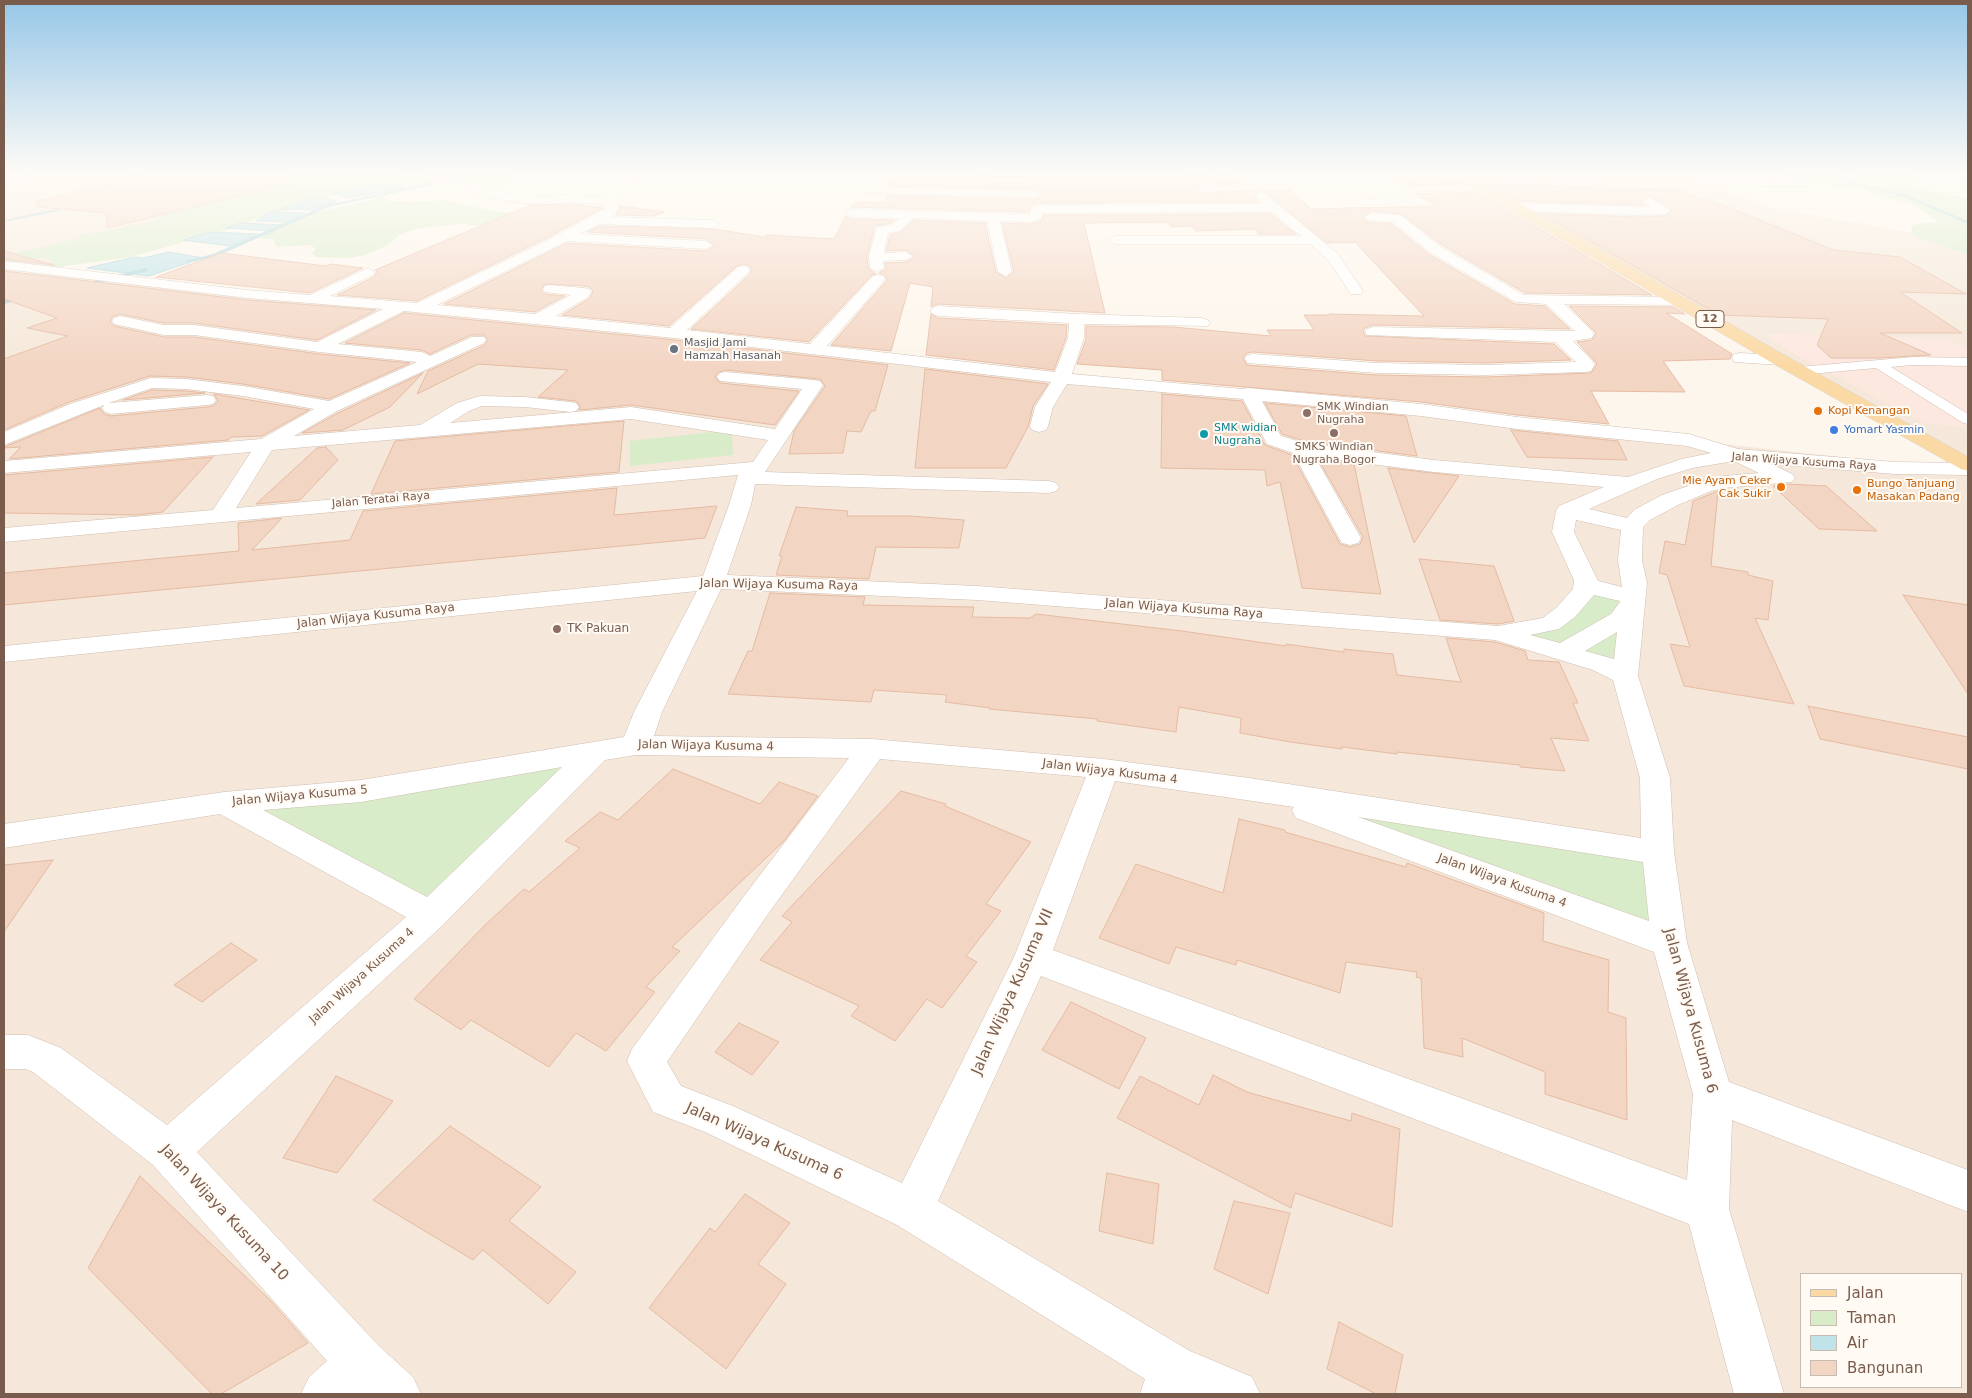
<!DOCTYPE html>
<style>
body{margin:0}
#map{position:relative;width:1972px;height:1398px;overflow:hidden;background:#fdf6ec;font-family:"DejaVu Sans",sans-serif}
canvas{display:block}
.frame{position:absolute;inset:0;border:5px solid #7a5c4d;pointer-events:none}
.legend{position:absolute;left:1800px;top:1273px;width:162px;height:115px;box-sizing:border-box;background:#fffaf3;border:1px solid #cabbb1;margin:0;padding:6px 9px;list-style:none;font-size:15px;color:#7a5c4d}
.legend li{display:flex;align-items:center;gap:10px;height:25px}
.legend b{width:25px;border:1px solid #cabbb1}
</style>
<div id="map">
<canvas width="1972" height="1398"></canvas>
<div class="frame"></div>
<ul class="legend">
<li><b style="height:6px;background:#fbd9a5"></b>Jalan</li>
<li><b style="height:14px;background:#d8ecc9"></b>Taman</li>
<li><b style="height:14px;background:#bfe3e8"></b>Air</li>
<li><b style="height:14px;background:#f3d5c3"></b>Bangunan</li>
</ul>
</div>
<script>
const ctx = document.querySelector('canvas').getContext('2d');
ctx.lineJoin = 'round';
function fillPath(path, color) {
  ctx.fillStyle = color;
  ctx.fill(path, 'evenodd');
}
function shape(rows) {
  const path = new Path2D();
  for (const r of rows) {
    path.moveTo(r[0], r[1]);
    for (let i = 2; i < r.length; i += 2) path.lineTo(r[i], r[i + 1]);
  }
  return path;
}
function stroke(path, color, width, dash) {
  ctx.strokeStyle = color;
  ctx.lineWidth = width;
  ctx.lineCap = dash ? 'butt' : 'round';
  ctx.setLineDash(dash || []);
  ctx.stroke(path);
}
function label(font, color, halo, rows, align = 'center') {
  ctx.font = font + ' "DejaVu Sans",sans-serif';
  ctx.lineWidth = 4;
  ctx.setLineDash([]);
  ctx.textBaseline = 'middle';
  ctx.strokeStyle = halo;
  ctx.fillStyle = color;
  for (const [text, x, y, turn = 0] of rows) {
    ctx.save();
    ctx.translate(x, y);
    ctx.rotate((+turn || 0) * Math.PI / 180);
    ctx.textAlign = isNaN(turn) ? turn : align;
    if (halo) ctx.strokeText(text, 0, 0);
    ctx.fillText(text, 0, 0);
    ctx.restore();
  }
}
const residential = shape([
 [4,172,346,172,147,241,16,272,824,346,1960,470,1968,474,1968,1394,4,1394],
 [1801,1274,1961,1274,1961,1387,1801,1387],
 [1459,172,1673,172,1775,209,1968,242,1968,461]
]);
const commercial = shape([
 [1767,334,1943,339,1968,348,1968,428,1924,423,1787,350]
]);
const green = shape([
 [128,172,177,172,162,177,230,172,265,175,288,172,516,172,516,178,498,184,470,184,461,179,383,196,388,201,415,202,444,200,497,212,528,213,507,228,462,224,428,227,412,230,400,235,388,245,377,250,365,255,347,258,316,257,312,253,316,249,309,245,276,247,274,239,260,239,268,230,282,222,330,209,371,200,397,187,393,185,380,185,326,197,294,209,264,216,231,229,130,257,58,267,44,267,51,262,48,258,28,259,4,265,4,256,72,240,82,235,148,223,160,219,169,212,297,181,297,179,125,178],
 [1768,172,1854,174,1909,172,1916,174,1917,181,1906,185,1968,199,1968,255,1915,236,1911,231,1912,226,1921,223,1939,222,1913,205,1860,189,1832,188,1823,183],
 [732,430,733,455,630,466,630,441],
 [1585,590,1633,596,1625,676,1497,633,1550,624],
 [596,752,431,915,224,803],
 [1249,789,1658,852,1669,943]
]);
const water = shape([
 [385,183,405,188,348,198,333,193,385,183],
 [315,197,337,201,313,210,280,209,315,197],
 [271,212,305,213,290,222,256,221,271,212],
 [240,223,284,225,272,231,226,228,240,223],
 [211,232,259,234,230,246,183,240,211,232],
 [169,252,203,258,149,276,87,268,135,257,143,258,169,252]
]);
const stream = shape([
 [484,172,492,172,329,207,217,256,188,263,185,261,213,254,326,205,484,172],
 [1802,172,1810,172,1908,195,1968,221,1968,224,1904,197,1802,172],
 [75,205,77,207,4,222,4,220,75,205],
 [146,268,148,271,81,287,78,285,146,268],
 [24,295,26,296,26,298,4,304,4,300,24,295]
]);
const building = shape([
 [156,172,290,172,291,183,107,228,106,213,38,207,37,201,114,183,114,179,156,172],
 [963,172,972,172,978,177,990,177,987,183,1075,181,1074,178,1231,177,1238,183,1202,184,1194,190,1202,194,1260,190,1253,196,1259,202,1036,203,1030,206,1029,212,851,207,854,202,885,202,886,195,1034,199,1042,195,1034,189,888,186,889,180,958,180,963,172],
 [1396,179,1456,180,1463,184,1405,185,1396,179],
 [1486,184,1630,190,1679,189,1701,200,1710,200,1834,250,1900,257,1966,294,1900,292,1962,333,1880,333,1931,355,1879,358,1831,358,1817,345,1828,319,1719,315,1542,214,1637,217,1665,216,1673,211,1650,195,1641,201,1645,205,1520,201,1486,184],
 [1262,190,1290,190,1311,209,1436,206,1415,194,1477,192,1652,295,1525,293,1442,245,1401,214,1371,211,1363,217,1367,222,1392,224,1430,255,1515,304,1545,306,1570,329,1373,325,1365,328,1363,331,1365,336,1554,344,1571,360,1485,363,1377,361,1253,352,1247,353,1243,358,1247,365,1377,375,1485,377,1591,373,1597,364,1577,342,1592,340,1596,333,1569,306,1673,307,1685,314,1666,313,1732,354,1730,359,1663,361,1685,392,1591,391,1609,424,1517,415,1421,402,1162,380,1162,370,1077,364,1086,339,1086,326,1173,327,1271,336,1267,330,1314,330,1304,315,1330,315,1329,314,1424,316,1355,242,1327,243,1262,190],
 [572,204,603,208,547,238,417,301,337,295,374,277,377,272,375,270,530,205,572,204],
 [620,206,665,212,654,216,616,215,620,206],
 [1271,214,1296,234,1258,234,1255,229,1196,231,1192,226,1171,227,1167,222,1084,223,1105,313,938,304,931,307,933,287,910,283,891,351,831,345,887,280,885,275,879,273,886,269,885,263,906,262,915,257,906,250,886,251,890,235,901,232,913,220,985,223,996,272,1006,278,1014,272,1002,223,1030,224,1041,221,1044,215,1271,214],
 [846,216,851,219,895,220,891,223,875,226,867,257,868,268,876,274,872,275,809,342,691,329,750,274,752,269,748,265,743,264,737,266,669,326,562,315,590,298,593,291,589,287,584,286,545,284,541,290,545,294,565,296,535,312,444,304,567,243,706,251,715,246,706,239,587,232,599,226,714,229,764,237,767,235,834,239,846,216],
 [4,251,54,265,4,259,4,251],
 [222,253,326,266,331,264,363,268,310,293,156,277,222,253],
 [4,271,247,300,376,310,317,340,194,323,164,323,120,314,112,317,110,322,114,326,164,337,194,337,319,354,410,363,329,399,243,384,186,377,150,376,69,402,4,430,4,359,68,336,27,328,57,318,4,299,4,271],
 [404,313,674,340,888,365,875,411,871,411,861,432,847,431,843,453,789,454,794,431,825,386,820,379,726,370,718,372,715,377,720,383,799,391,775,425,631,405,579,410,580,406,576,401,538,397,568,370,478,364,417,394,428,371,485,345,488,339,484,335,471,335,430,354,422,350,345,343,404,313],
 [931,314,938,318,1067,325,1066,338,1054,370,926,355,931,314],
 [925,369,1048,384,1033,406,1028,427,1006,468,915,468,925,369],
 [423,373,390,407,343,430,302,433,338,413,423,373],
 [152,390,186,391,205,393,123,400,152,390],
 [214,394,309,410,262,436,231,437,228,440,9,459,21,447,4,448,4,447,100,408,104,414,111,416,207,407,213,406,218,401,214,394],
 [1162,394,1242,401,1265,445,1292,455,1340,544,1350,547,1360,544,1363,537,1318,459,1354,464,1381,594,1302,588,1280,482,1267,486,1265,470,1161,468,1162,394],
 [1265,403,1406,416,1417,456,1304,441,1282,434,1265,403],
 [624,421,619,472,371,494,395,441,624,421],
 [1511,430,1618,441,1627,460,1527,457,1511,430],
 [326,447,338,460,300,500,256,504,317,448,326,447],
 [213,457,163,512,137,515,4,513,4,475,213,457],
 [1388,468,1459,476,1414,543,1388,468],
 [1785,484,1826,486,1877,531,1819,529,1773,486,1785,484],
 [617,488,614,515,717,506,705,538,4,605,4,573,239,551,238,523,282,518,252,550,350,540,363,511,617,488],
 [1718,491,1711,566,1748,572,1748,575,1773,581,1768,620,1755,618,1794,704,1684,686,1670,644,1690,647,1667,575,1659,573,1665,541,1685,545,1693,501,1718,491],
 [796,507,848,511,847,516,910,516,964,520,959,548,876,547,869,579,776,575,782,556,779,556,796,507],
 [1419,559,1494,566,1514,621,1498,624,1440,620,1419,559],
 [770,593,865,597,863,605,974,607,972,617,1030,618,1036,614,1182,631,1286,646,1286,644,1344,652,1344,649,1393,654,1397,675,1461,682,1446,638,1495,642,1525,651,1528,660,1559,662,1578,703,1573,703,1589,741,1551,738,1565,771,1520,767,1520,765,1397,752,1397,754,1342,747,1342,749,1290,742,1240,733,1241,718,1179,707,1176,732,1097,721,1097,719,989,709,990,708,945,702,947,695,874,690,871,702,728,694,748,651,752,651,770,593],
 [1903,595,1968,605,1968,694,1903,595],
 [1808,706,1968,737,1968,769,1820,739,1808,706],
 [673,769,760,804,779,782,818,796,784,841,672,947,680,951,646,987,655,992,606,1051,576,1033,549,1067,471,1020,461,1030,414,999,485,925,524,889,529,892,580,848,565,841,600,812,618,820,673,769],
 [901,791,946,804,945,806,1031,842,986,904,1001,911,966,956,977,962,942,1008,927,999,895,1041,851,1016,859,1006,760,960,792,922,782,916,901,791],
 [1239,819,1285,830,1285,832,1406,867,1407,863,1544,913,1543,941,1609,960,1608,1012,1626,1018,1627,1120,1545,1094,1545,1072,1462,1038,1463,1057,1424,1048,1421,978,1416,977,1417,972,1346,962,1340,993,1237,960,1236,965,1176,947,1169,964,1099,938,1136,864,1223,893,1239,819],
 [53,860,4,932,4,865,53,860],
 [231,943,257,960,202,1002,174,985,231,943],
 [1071,1002,1146,1038,1119,1089,1042,1050,1071,1002],
 [739,1023,779,1042,752,1075,715,1052,739,1023],
 [1213,1075,1247,1092,1351,1121,1352,1113,1400,1129,1392,1227,1295,1193,1291,1208,1117,1118,1140,1076,1199,1105,1213,1075],
 [336,1076,393,1101,337,1173,283,1158,336,1076],
 [450,1126,541,1187,509,1221,576,1272,548,1304,483,1250,473,1260,373,1200,450,1126],
 [1107,1173,1159,1184,1153,1244,1099,1231,1107,1173],
 [140,1176,270,1300,308,1343,221,1394,212,1394,88,1268,140,1176],
 [745,1194,790,1223,758,1264,786,1284,726,1369,649,1308,710,1228,715,1232,745,1194],
 [1234,1201,1290,1213,1268,1294,1214,1269,1234,1201],
 [1339,1322,1403,1355,1395,1394,1376,1394,1327,1369,1339,1322]
]);
const lane = shape([
 [1481,186,1484,186,1484,190,1407,192,1395,203,1363,205,1359,202,1363,199,1393,198,1405,187,1481,186],
 [1913,357,1968,358,1968,366,1913,365,1891,367,1968,414,1968,424,1963,423,1876,368,1799,375,1793,371,1799,367,1913,357]
]);
const street = shape([
 [43,172,64,172,59,175,4,186,4,180,43,172],
 [410,172,477,185,481,186,483,189,522,195,551,196,572,194,604,198,621,183,639,172,652,172,629,187,614,202,619,208,612,217,713,220,719,224,713,228,599,224,580,234,706,241,713,245,706,249,567,241,437,305,535,314,571,295,545,292,543,289,545,286,550,285,584,288,589,289,591,292,588,297,556,316,670,328,738,267,743,266,748,267,750,270,748,273,687,330,810,344,873,276,878,275,883,276,885,279,883,282,827,346,1055,372,1068,338,1069,323,938,316,933,314,930,311,933,308,938,306,1078,314,1202,318,1208,320,1210,323,1208,326,1084,324,1084,338,1072,374,1243,389,1248,388,1421,404,1517,417,1689,434,1738,449,1895,462,1968,463,1968,475,1895,474,1771,464,1792,474,1795,478,1792,482,1724,488,1711,491,1678,505,1650,520,1643,527,1642,560,1647,583,1638,676,1670,778,1674,852,1687,943,1729,1082,1968,1170,1968,1212,1732,1120,1729,1209,1784,1394,1734,1394,1689,1224,1041,976,938,1201,1190,1351,1252,1377,1260,1394,1140,1394,1145,1379,897,1225,705,1132,653,1112,627,1061,632,1049,744,896,849,758,636,755,605,760,443,925,197,1152,379,1346,413,1377,421,1394,301,1394,309,1377,327,1361,153,1165,33,1072,26,1069,4,1069,4,1035,28,1035,61,1048,167,1125,406,917,220,814,4,848,4,824,224,792,361,780,624,737,634,712,697,591,4,662,4,646,703,576,729,505,738,475,4,542,4,528,213,510,251,452,4,473,4,461,261,439,314,409,243,396,186,389,152,388,109,403,207,395,213,396,216,400,213,404,207,405,111,414,105,412,102,408,104,405,4,445,4,432,70,404,151,378,186,379,243,386,329,401,417,362,319,352,194,335,164,335,114,324,112,321,114,318,120,316,164,325,194,325,317,342,383,309,247,298,4,269,4,261,247,290,310,295,368,268,375,272,373,275,330,296,417,303,548,240,606,208,603,205,572,202,551,204,522,203,477,195,473,194,471,190,405,177,403,175,405,173,410,172],
 [404,311,674,338,1051,382,1035,407,1030,426,1032,430,1039,432,1046,430,1048,426,1053,407,1067,384,1243,399,1267,444,1293,453,1339,538,1342,543,1350,545,1358,543,1361,538,1315,457,1434,472,1604,487,1559,506,1556,511,1552,532,1574,580,1573,589,1557,607,1543,618,1498,626,977,586,727,575,751,505,755,484,1049,493,1056,491,1059,487,1056,483,1049,481,765,472,823,385,820,381,814,380,726,372,720,373,717,377,720,381,802,389,775,429,631,407,450,423,469,411,482,406,525,407,570,412,576,411,579,407,576,403,570,402,525,397,480,396,457,403,420,425,294,436,337,411,484,343,486,340,484,337,472,337,430,356,422,352,338,344,404,311],
 [1262,401,1421,416,1517,429,1687,446,1711,453,1682,459,1628,477,1434,460,1304,443,1281,436,1262,401],
 [631,419,768,440,753,462,236,508,272,450,631,419],
 [1734,461,1759,473,1724,476,1697,483,1662,495,1634,510,1627,518,1589,509,1657,479,1692,468,1734,461],
 [1576,520,1621,530,1618,560,1622,587,1598,581,1574,532,1576,520],
 [721,589,977,600,1495,640,1593,670,1613,680,1640,778,1641,838,1249,778,1104,759,872,739,654,736,662,712,721,589],
 [1594,595,1620,601,1620,602,1611,614,1560,643,1530,635,1559,629,1575,617,1594,595],
 [1617,632,1614,659,1585,651,1617,632],
 [880,759,1086,777,1014,957,902,1183,733,1106,681,1086,667,1062,768,914,880,759],
 [562,767,427,897,263,810,361,802,562,767],
 [1115,781,1294,807,1292,810,1296,818,1654,952,1693,1094,1687,1180,1053,950,1115,781],
 [1358,817,1643,862,1649,921,1358,817],
 [974,172,1236,172,1231,175,1031,177,979,175,974,172],
 [1464,176,1630,182,1807,180,1813,183,1807,186,1630,188,1460,181,1458,179,1460,177,1464,176],
 [1251,185,1255,186,1257,188,1255,190,1202,192,1196,189,1202,186,1251,185],
 [867,187,1034,191,1040,194,1034,197,863,192,861,190,867,187],
 [1947,187,1968,187,1968,193,1943,192,1941,190,1943,188,1947,187],
 [1261,192,1265,194,1338,254,1363,291,1361,294,1351,294,1328,260,1310,244,1115,244,1108,240,1115,236,1301,236,1272,212,1043,213,1041,219,1030,222,1000,221,1012,272,1005,276,998,272,987,221,912,218,900,231,888,233,884,253,906,252,913,256,906,260,883,261,884,268,877,272,870,268,869,257,876,230,877,227,892,225,899,218,851,217,845,213,851,209,1030,214,1032,206,1036,205,1264,204,1255,196,1261,192],
 [1649,197,1671,210,1665,214,1637,215,1517,211,1511,207,1517,203,1651,207,1643,201,1649,197],
 [1371,213,1400,215,1441,247,1524,295,1679,297,1684,298,1686,301,1684,304,1679,305,1564,304,1594,333,1592,338,1573,341,1595,364,1591,371,1585,372,1485,375,1377,373,1247,363,1245,359,1247,355,1253,354,1377,363,1485,365,1576,362,1555,342,1367,335,1365,332,1367,329,1373,327,1575,331,1546,304,1516,302,1431,253,1393,222,1367,220,1365,217,1371,213],
 [1740,353,1780,355,1786,356,1788,360,1786,364,1780,365,1734,362,1732,358,1734,354,1740,353]
]);
const primary = shape([
 [1446,172,1459,172,1521,204,1786,356,1968,457,1968,471,1961,469,1774,364,1446,172]
]);
const markers = [
 [674,349,5,"#6b7280"],
 [1818,411,5,"#e8710a"],
 [1307,413,5,"#8d6e63"],
 [1834,430,5,"#3f7fe0"],
 [1334,433,5,"#8d6e63"],
 [1204,434,5,"#0f9aa8"],
 [1781,487,5,"#e8710a"],
 [1857,490,5,"#e8710a"],
 [557,629,5,"#8d6e63"]
];
const shields = [
 [1710,319,28]
];
const shieldNames = [
 ["12",1710,319]
];
const farWorshipnames = [
 ["Masjid Jami",684,343],
 ["Hamzah Hasanah",684,356]
];
const farEducationnames = [
 ["SMK Windian",1317,407],
 ["Nugraha",1317,420],
 ["SMKS Windian",1334,447,"center"],
 ["Nugraha Bogor",1334,460,"center"]
];
const farFoodnames = [
 ["Kopi Kenangan",1828,411],
 ["Mie Ayam Ceker",1771,481,"right"],
 ["Cak Sukir",1771,494,"right"],
 ["Bungo Tanjuang",1867,484],
 ["Masakan Padang",1867,497]
];
const farCulturenames = [
 ["SMK widian",1214,428],
 ["Nugraha",1214,441]
];
const farShopnames = [
 ["Yomart Yasmin",1844,430]
];
const farStreetnames = [
 ["Jalan Wijaya Kusuma Raya",1804,462,4],
 ["Jalan Teratai Raya",381,500,-5]
];
const streetNames = [
 ["Jalan Wijaya Kusuma Raya",779,585,1],
 ["Jalan Wijaya Kusuma Raya",1184,609,4],
 ["Jalan Wijaya Kusuma Raya",376,616,-6],
 ["Jalan Wijaya Kusuma 4",706,746,1],
 ["Jalan Wijaya Kusuma 4",1110,772,7],
 ["Jalan Wijaya Kusuma 5",300,796,-5],
 ["Jalan Wijaya Kusuma 4",1502,881,20],
 ["Jalan Wijaya Kusuma 4",362,976,-42]
];
const educationNames = [
 ["TK Pakuan",567,629]
];
const nearStreetnames = [
 ["Jalan Wijaya Kusuma VII",1013,992,-66],
 ["Jalan Wijaya Kusuma 6",1690,1011,75],
 ["Jalan Wijaya Kusuma 6",764,1142,24],
 ["Jalan Wijaya Kusuma 10",224,1213,47]
];
fillPath(residential, '#f5e8da');
fillPath(commercial, '#fde8e0');
fillPath(green, '#d8ecc9');
fillPath(water, '#bfe3e8');
stroke(water, '#a5d3da', 1);
fillPath(stream, '#a5d3da');
fillPath(building, '#f3d5c3');
stroke(building, '#e6bba3', 1);
stroke(lane, '#d1beb0', 1);
stroke(street, '#d1beb0', 1);
stroke(primary, '#dad1cd', 1);
fillPath(lane, '#fff');
fillPath(street, '#fff');
fillPath(primary, '#fbd9a5');
const sky = ctx.createLinearGradient(0, 0, 0, 368);
sky.addColorStop(0, '#97c7e8');
sky.addColorStop(0.47, '#fefbf6');
sky.addColorStop(1, '#fefbf600');
ctx.fillStyle = sky;
ctx.fillRect(0, 0, 1972, 368);
for (const [x, y, r, color] of markers) {
  const dot = new Path2D();
  dot.arc(x, y, r, 0, 2 * Math.PI);
  ctx.fillStyle = color;
  ctx.fill(dot);
  stroke(dot, '#fffaf3', 2);
}
for (const [x, y, w] of shields) {
  const box = new Path2D();
  box.roundRect(x - w / 2, y - 8.5, w, 17, 4);
  ctx.fillStyle = '#fffaf3';
  ctx.fill(box);
  stroke(box, '#7a5c4d', 1);
}
label('bold 11px', '#7a5c4d', null, shieldNames);
label('11px', '#5b616d', '#fffaf3', farWorshipnames, 'left');
label('11px', '#785e54', '#fffaf3', farEducationnames, 'left');
label('11px', '#c56008', '#fffaf3', farFoodnames, 'left');
label('11px', '#0d838f', '#fffaf3', farCulturenames, 'left');
label('11px', '#366cbe', '#fffaf3', farShopnames, 'left');
label('11px', '#7a5c4d', '#fffaf3', farStreetnames);
label('12px', '#7a5c4d', '#fffaf3', streetNames);
label('12px', '#785e54', '#fffaf3', educationNames, 'left');
label('15px', '#7a5c4d', '#fffaf3', nearStreetnames);
</script>
